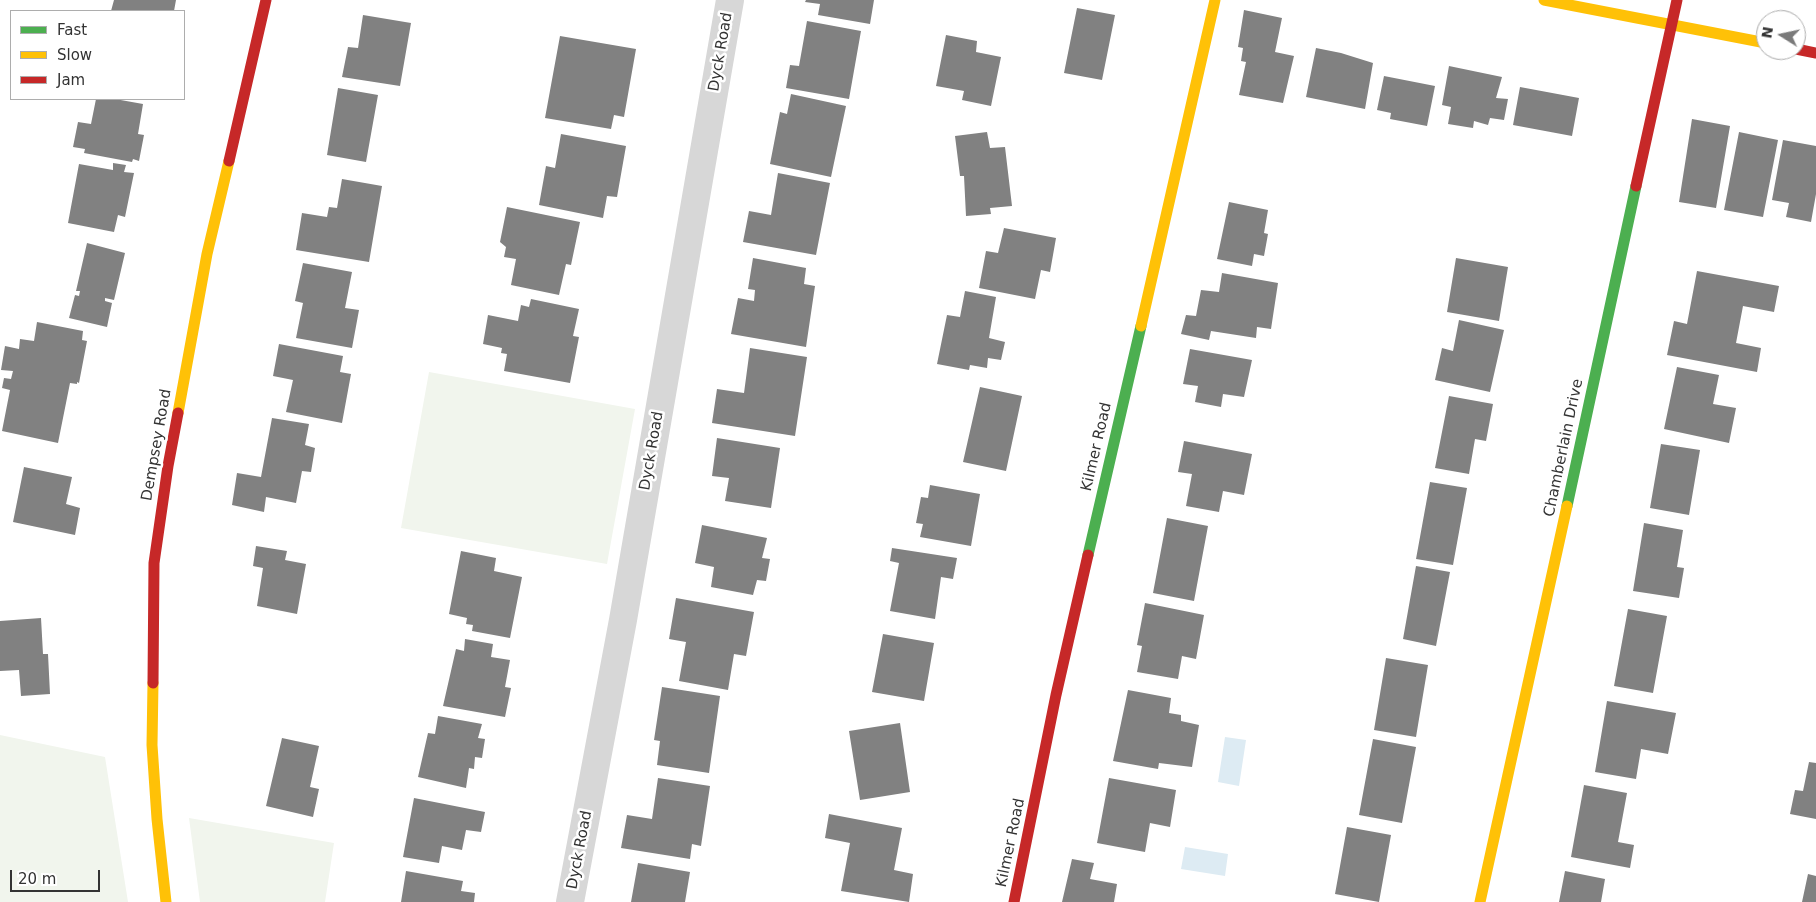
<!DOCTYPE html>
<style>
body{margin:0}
#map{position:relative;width:1816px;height:902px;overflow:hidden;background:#fff;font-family:"DejaVu Sans",sans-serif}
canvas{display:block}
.legend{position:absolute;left:10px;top:10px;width:175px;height:90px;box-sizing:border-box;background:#fff;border:1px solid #adadad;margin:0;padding:6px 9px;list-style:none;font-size:15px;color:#333}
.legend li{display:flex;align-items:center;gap:10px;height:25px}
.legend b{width:25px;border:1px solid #adadad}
.north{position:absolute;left:1756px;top:10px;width:50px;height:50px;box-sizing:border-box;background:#fff;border:1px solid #adadad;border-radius:50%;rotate:280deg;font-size:14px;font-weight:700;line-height:20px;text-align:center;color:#333}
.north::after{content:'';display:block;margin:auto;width:18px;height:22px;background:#7a7a7a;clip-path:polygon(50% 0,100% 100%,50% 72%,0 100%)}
.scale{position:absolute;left:10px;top:870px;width:90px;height:22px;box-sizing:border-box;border:2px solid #333;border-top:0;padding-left:6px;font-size:15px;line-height:18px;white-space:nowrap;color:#333;-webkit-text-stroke:4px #fff;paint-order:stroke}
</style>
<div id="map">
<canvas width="1816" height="902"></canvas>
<ul class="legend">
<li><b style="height:6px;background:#4caf50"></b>Fast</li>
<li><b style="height:6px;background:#ffc107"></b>Slow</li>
<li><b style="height:6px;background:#c62828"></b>Jam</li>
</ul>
<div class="north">N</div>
<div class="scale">20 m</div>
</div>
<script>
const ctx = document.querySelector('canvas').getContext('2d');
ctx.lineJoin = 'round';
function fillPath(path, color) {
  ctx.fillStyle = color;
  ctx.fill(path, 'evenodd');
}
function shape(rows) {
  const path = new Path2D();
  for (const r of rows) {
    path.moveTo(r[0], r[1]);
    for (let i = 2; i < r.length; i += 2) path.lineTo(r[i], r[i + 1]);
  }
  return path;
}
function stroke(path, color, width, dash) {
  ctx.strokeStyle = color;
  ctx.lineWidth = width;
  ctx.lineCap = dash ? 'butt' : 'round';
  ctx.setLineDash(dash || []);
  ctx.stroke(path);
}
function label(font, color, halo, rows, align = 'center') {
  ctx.font = font + ' "DejaVu Sans",sans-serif';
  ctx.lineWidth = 5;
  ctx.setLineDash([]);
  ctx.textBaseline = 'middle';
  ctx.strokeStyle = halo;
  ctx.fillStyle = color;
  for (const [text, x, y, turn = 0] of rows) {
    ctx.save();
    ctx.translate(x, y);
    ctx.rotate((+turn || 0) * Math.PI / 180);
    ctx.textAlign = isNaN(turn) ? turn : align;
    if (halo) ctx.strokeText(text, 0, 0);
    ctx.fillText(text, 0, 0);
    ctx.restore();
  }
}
const green = shape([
 [429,372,635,409,607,564,401,528],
 [0,735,105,757,128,902,0,902],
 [189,818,334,843,325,902,200,902]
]);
const water = shape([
 [1225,737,1246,740,1239,786,1218,782],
 [1185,847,1228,854,1225,876,1181,869]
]);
const building = shape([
 [114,0,176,0,174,11,111,11],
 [806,0,874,0,870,24,818,15,820,4,805,2],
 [1077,8,1115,15,1102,80,1064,73],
 [1244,10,1282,18,1275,52,1294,56,1283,103,1239,95,1246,62,1241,61,1243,48,1238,47],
 [363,15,411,23,400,86,342,77,348,47,358,48],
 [807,21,861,31,849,99,786,88,790,65,799,66],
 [946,35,977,41,976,52,1001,57,991,106,962,100,964,91,936,86],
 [560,36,636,49,624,117,614,115,611,129,545,118],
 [1316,48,1341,53,1373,63,1365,109,1306,97],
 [1449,66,1502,77,1496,98,1508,99,1504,120,1490,118,1488,125,1474,121,1473,128,1448,124,1451,107,1442,105],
 [1384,76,1435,86,1427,126,1390,119,1391,113,1377,110],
 [1520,87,1579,98,1572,136,1513,125],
 [338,88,378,95,366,162,327,155],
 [791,94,846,106,831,177,770,164,780,112,787,114],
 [96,99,115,99,143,104,138,134,144,135,139,161,133,159,132,162,84,153,85,149,73,147,78,122,91,124],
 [1692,119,1730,126,1716,208,1679,202],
 [987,132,990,148,1005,147,1012,206,990,208,991,214,966,216,964,176,960,176,955,136],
 [1739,132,1778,140,1763,217,1724,210],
 [561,134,626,146,617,197,607,196,603,218,539,205,546,166,555,168],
 [1783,140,1816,146,1816,194,1811,222,1786,217,1789,203,1772,200],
 [113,163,126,165,124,172,134,173,125,217,118,215,114,232,68,223,79,164,113,170],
 [778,173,830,183,816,255,743,242,749,211,771,215],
 [342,179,382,186,369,262,296,250,302,213,327,217,329,207,337,208],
 [1229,202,1268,210,1264,233,1268,234,1264,256,1254,254,1252,266,1217,259],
 [507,207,580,222,571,265,566,264,559,295,511,285,516,259,504,257,506,247,500,242],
 [1004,228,1056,238,1050,272,1041,270,1035,299,979,288,986,251,998,253],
 [87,243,125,253,114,300,105,298,105,301,112,303,107,327,69,318,75,295,79,296,80,291,76,291],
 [753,258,806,268,804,284,815,286,806,347,731,334,738,298,754,301,755,290,748,289],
 [1456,258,1508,267,1499,321,1447,312],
 [303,263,352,272,345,308,359,310,352,348,296,338,303,303,295,301],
 [1697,271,1779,286,1774,312,1743,306,1736,343,1761,348,1757,372,1667,355,1674,321,1687,324],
 [1222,273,1278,283,1271,329,1257,327,1256,338,1211,331,1209,340,1181,334,1186,315,1196,316,1201,290,1219,292],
 [965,291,996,297,989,338,1005,342,1001,360,988,358,987,368,970,365,969,370,937,364,947,315,960,317],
 [531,299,579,309,573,336,579,337,570,383,504,371,507,354,501,353,502,348,483,344,488,315,518,321,521,305,529,307],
 [1459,320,1504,330,1490,392,1435,380,1442,348,1453,351],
 [37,322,83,331,82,340,87,341,79,383,77,382,77,384,70,383,58,443,2,431,10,390,2,388,4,378,11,379,13,371,1,370,5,346,19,349,20,339,34,341],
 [279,344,343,356,340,372,351,374,342,423,286,412,293,380,273,376],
 [750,348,807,357,795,436,712,423,717,389,744,393],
 [1190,349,1252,360,1244,397,1223,394,1221,407,1195,402,1198,386,1183,384],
 [1677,367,1719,375,1713,404,1736,408,1729,443,1664,429],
 [980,387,1022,396,1006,471,963,462],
 [1449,396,1493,404,1486,441,1475,439,1469,474,1435,468],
 [272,418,309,424,305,445,315,448,311,472,302,471,296,503,266,497,264,512,232,505,237,473,261,477],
 [717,438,780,448,771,508,725,501,729,478,712,476],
 [1184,441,1252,454,1244,495,1223,491,1219,512,1186,506,1192,474,1178,472],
 [1661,444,1700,450,1689,515,1650,508],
 [24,467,72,477,66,504,80,508,75,535,13,522],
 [1430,482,1467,488,1453,565,1416,559],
 [930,485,980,494,971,546,920,537,923,524,916,523,921,497,928,498],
 [1167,518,1208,526,1194,601,1153,593],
 [1644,523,1683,530,1677,567,1684,568,1679,598,1633,591],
 [702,525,767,538,762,558,770,559,766,581,757,580,753,595,711,587,714,567,695,563],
 [256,546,287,551,285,560,306,564,297,614,257,606,263,568,253,566],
 [892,548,957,558,953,579,941,577,935,619,890,611,899,563,890,561],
 [461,551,496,558,494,571,522,577,510,638,472,631,473,625,466,624,467,618,449,614],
 [1416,566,1450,572,1436,646,1403,639],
 [676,598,754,612,746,656,734,654,728,690,679,681,686,642,669,639],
 [1145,603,1204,615,1196,659,1182,656,1178,679,1137,672,1142,646,1137,645],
 [1628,609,1667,616,1653,693,1614,686],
 [41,618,43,654,48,654,50,694,21,696,19,670,0,671,0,621],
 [883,634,934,643,924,701,872,692],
 [465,639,493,644,491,657,510,660,505,687,511,688,505,717,443,706,456,649,464,651],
 [1386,658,1428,665,1416,737,1374,730],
 [662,687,720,696,709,773,657,765,660,741,654,740],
 [1128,690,1171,698,1169,713,1181,715,1181,721,1199,725,1192,767,1159,763,1158,769,1113,761],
 [1607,701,1676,713,1668,754,1641,749,1636,779,1595,772],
 [438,716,482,724,478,738,485,739,482,758,475,757,474,769,469,768,466,788,418,777,428,733,435,734],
 [900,723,910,792,860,800,849,731],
 [282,738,319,746,310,787,319,789,313,817,266,806],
 [1373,739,1416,747,1402,823,1359,815],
 [1809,762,1816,763,1816,819,1790,814,1795,790,1803,791],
 [658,778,710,786,701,846,692,844,690,859,621,848,627,815,652,819],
 [1109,778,1176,790,1170,827,1150,823,1145,852,1097,843],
 [1584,785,1627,793,1618,842,1634,845,1630,868,1571,857],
 [414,798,485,812,481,832,466,830,462,850,442,846,439,863,403,857],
 [829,814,902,828,894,870,913,874,909,902,841,891,850,843,825,838],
 [1347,827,1391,835,1379,902,1335,894],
 [1072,859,1094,863,1090,879,1117,884,1114,902,1062,902],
 [638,863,690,872,685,902,631,902],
 [406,871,463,881,461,891,475,893,474,902,401,902],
 [1565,871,1605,879,1601,902,1559,902],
 [1808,874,1816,876,1816,902,1802,902]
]);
const street = shape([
 [570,902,623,620,730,0]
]);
const fast = shape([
 [1567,506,1636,186],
 [1088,555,1141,326]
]);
const slow = shape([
 [1544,0,1766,43],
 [1141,326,1215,0],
 [178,413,207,254,229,161],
 [153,683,152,745,157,819,166,902],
 [1480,902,1567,506]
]);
const jam = shape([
 [1796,49,1816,53],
 [229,161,266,0],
 [1636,186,1677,0],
 [153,683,154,563,168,466,178,413],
 [1014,902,1056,695,1088,555]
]);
const streetNames = [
 ["Dyck Road",721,52,-80],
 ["Dempsey Road",157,445,-80],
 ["Kilmer Road",1097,447,-77],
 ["Chamberlain Drive",1564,448,-78],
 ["Dyck Road",652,451,-80],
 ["Kilmer Road",1011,843,-78],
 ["Dyck Road",580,850,-79]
];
fillPath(green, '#f1f5ed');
fillPath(water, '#ddebf3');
fillPath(building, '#818181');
stroke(street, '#d7d7d7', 28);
stroke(fast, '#4caf50', 11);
stroke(slow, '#ffc107', 11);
stroke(jam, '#c62828', 11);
label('15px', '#333', '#fff', streetNames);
</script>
